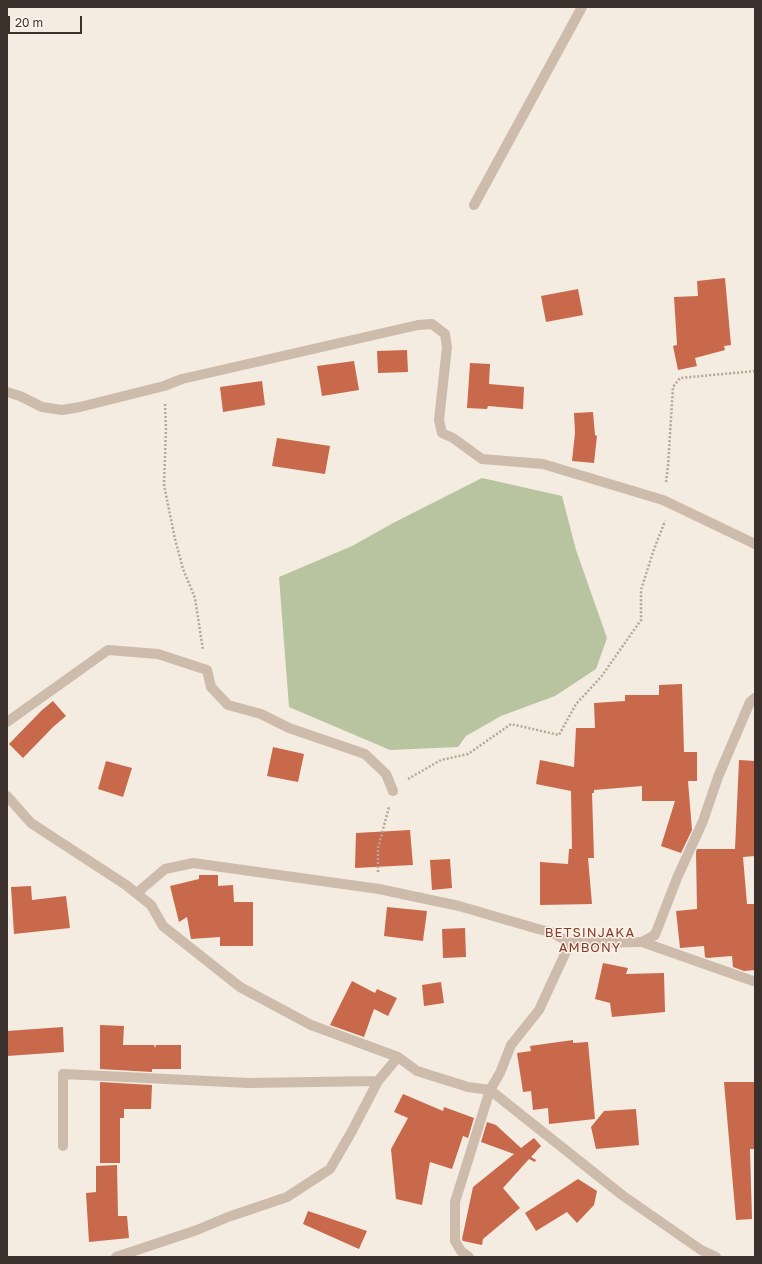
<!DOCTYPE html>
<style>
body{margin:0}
#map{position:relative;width:762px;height:1264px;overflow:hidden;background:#f4ebe1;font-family:"Golos Text",sans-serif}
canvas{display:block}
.frame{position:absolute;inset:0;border:8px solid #3b302b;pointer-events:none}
.scale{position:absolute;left:8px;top:16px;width:74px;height:18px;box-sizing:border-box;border:2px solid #3b302b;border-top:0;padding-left:5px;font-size:12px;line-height:14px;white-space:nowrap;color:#3b302b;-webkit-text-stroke:3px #fbf5ee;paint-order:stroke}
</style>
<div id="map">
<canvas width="762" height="1264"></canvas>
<div class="frame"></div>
<div class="scale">20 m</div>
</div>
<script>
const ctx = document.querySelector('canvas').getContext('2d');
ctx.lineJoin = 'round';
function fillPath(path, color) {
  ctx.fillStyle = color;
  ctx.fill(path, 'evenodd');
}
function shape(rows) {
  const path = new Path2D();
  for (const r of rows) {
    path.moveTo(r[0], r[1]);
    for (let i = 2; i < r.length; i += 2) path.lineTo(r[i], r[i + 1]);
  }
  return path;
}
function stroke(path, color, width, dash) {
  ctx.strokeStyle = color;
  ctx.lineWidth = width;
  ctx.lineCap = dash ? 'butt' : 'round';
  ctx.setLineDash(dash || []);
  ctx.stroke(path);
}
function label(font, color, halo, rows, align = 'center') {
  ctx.font = font + ' "Golos Text",sans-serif';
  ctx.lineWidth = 3;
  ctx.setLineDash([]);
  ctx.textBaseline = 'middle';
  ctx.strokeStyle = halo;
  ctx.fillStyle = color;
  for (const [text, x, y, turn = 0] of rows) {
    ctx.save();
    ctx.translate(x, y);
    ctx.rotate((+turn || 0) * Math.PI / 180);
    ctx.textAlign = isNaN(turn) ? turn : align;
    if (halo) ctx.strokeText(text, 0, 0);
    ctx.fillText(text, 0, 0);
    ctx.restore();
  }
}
const green = shape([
 [482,478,562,496,576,550,607,638,596,669,555,696,501,716,466,736,458,747,390,750,289,707,279,577,352,546,395,522]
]);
const building = shape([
 [725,278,731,345,724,346,725,350,695,358,697,366,678,370,673,346,677,345,674,297,698,296,697,281],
 [578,289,583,315,546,322,541,296],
 [407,350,408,372,378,373,377,351],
 [354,361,359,390,322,396,317,366],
 [470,363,490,364,489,384,524,387,523,409,488,406,487,409,467,408],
 [262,381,265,405,223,412,220,387],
 [593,412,595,435,597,436,594,463,572,461,575,433,574,413],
 [277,438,330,446,325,474,272,466],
 [682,684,684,752,697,752,697,781,688,781,692,830,681,853,661,846,675,801,642,801,642,786,594,790,594,793,592,793,594,858,588,858,592,904,540,905,540,862,568,864,569,849,572,849,571,791,536,784,540,760,574,767,576,728,595,728,594,703,625,701,625,695,659,695,659,685],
 [53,701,66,716,53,727,23,758,9,744,42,710],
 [273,747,304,754,298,782,267,776],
 [739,760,755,761,755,856,743,857,747,904,755,904,755,970,744,971,733,967,732,956,707,958,705,957,704,946,680,948,676,911,697,909,696,852,697,849,735,849],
 [106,761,132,768,123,797,98,789],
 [410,830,413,865,355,868,356,833],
 [450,859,452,888,432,890,430,860],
 [199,875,218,875,218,886,233,885,234,902,253,902,253,946,220,946,220,937,191,939,187,917,179,922,170,886,199,879],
 [31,886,32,900,66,896,70,928,14,934,11,887],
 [387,907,427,911,423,941,384,936],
 [465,928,466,957,443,958,442,929],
 [603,963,628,968,626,974,664,973,665,1012,612,1017,610,1003,595,999],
 [352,981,375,993,377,989,397,998,388,1016,374,1009,364,1037,330,1025],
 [441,982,444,1003,424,1006,422,985],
 [100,1025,124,1026,123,1045,154,1045,155,1048,156,1045,181,1045,181,1069,152,1069,152,1072,100,1069],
 [63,1027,64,1052,7,1056,7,1031],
 [573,1040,573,1043,588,1042,595,1119,549,1124,548,1108,533,1110,531,1091,523,1092,517,1053,531,1051,530,1046],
 [100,1082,152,1085,151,1109,124,1109,124,1118,120,1118,120,1163,100,1163],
 [724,1082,755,1082,755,1149,750,1149,752,1219,736,1220],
 [403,1094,443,1111,444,1107,474,1118,468,1138,463,1136,452,1169,430,1162,422,1205,396,1199,391,1149,408,1118,394,1112],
 [636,1109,639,1145,596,1149,591,1127,604,1111],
 [487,1122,496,1125,521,1148,534,1138,541,1146,531,1157,536,1160,535,1162,529,1159,503,1188,520,1208,483,1239,482,1245,463,1241,462,1239,473,1187,514,1154,481,1142],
 [117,1165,118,1216,127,1216,129,1238,89,1242,86,1193,96,1192,96,1166],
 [578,1179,597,1191,594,1205,577,1223,567,1212,536,1231,525,1213],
 [308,1211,367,1231,359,1249,303,1224]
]);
const path = shape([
 [165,404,166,428,164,485,175,539,183,569,195,598,203,650],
 [666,482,668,466,673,387,680,378,755,371],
 [408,779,441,760,468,754,511,724,559,735,576,704,601,677,641,620,641,590,653,552,665,521],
 [378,872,378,848,389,807]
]);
const lane = shape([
 [474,205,582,7],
 [7,722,108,650,158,654,207,670,211,687,228,705,261,714,289,728,365,754,386,774,393,791],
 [7,796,31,823,126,885,151,905,163,926,240,987,311,1025,398,1057],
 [642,942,753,981,755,981],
 [63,1146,63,1074,249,1083,378,1081],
 [116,1257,197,1230,228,1217,287,1197,330,1169,352,1131,378,1081,398,1057,417,1071,468,1087,490,1090,500,1073,511,1045,539,1010,570,943,551,932,538,929,459,906,379,889,193,863,165,869,137,893],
 [469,1257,461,1251,455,1241,455,1202,490,1090]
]);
const street = shape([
 [7,392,20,396,42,407,62,410,80,407,164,386,182,379,418,325,432,324,445,334,447,347,439,420,442,433,453,438,482,459,543,464,663,500,755,544],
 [570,943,642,942,655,935,677,878,703,821,718,777,750,702,755,698],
 [490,1090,622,1195,701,1250,716,1257]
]);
const quarterNames = [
 ["BETSINJAKA",590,933],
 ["AMBONY",590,948]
];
fillPath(green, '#b8c4a0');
fillPath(building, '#c8694b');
stroke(path, '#b9a596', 2.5, [2, 2]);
stroke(lane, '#cdbbac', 10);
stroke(street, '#cdbbac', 10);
ctx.letterSpacing = '1px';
label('13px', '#8c3b22', '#fbf5ee', quarterNames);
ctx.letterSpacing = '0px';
</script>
